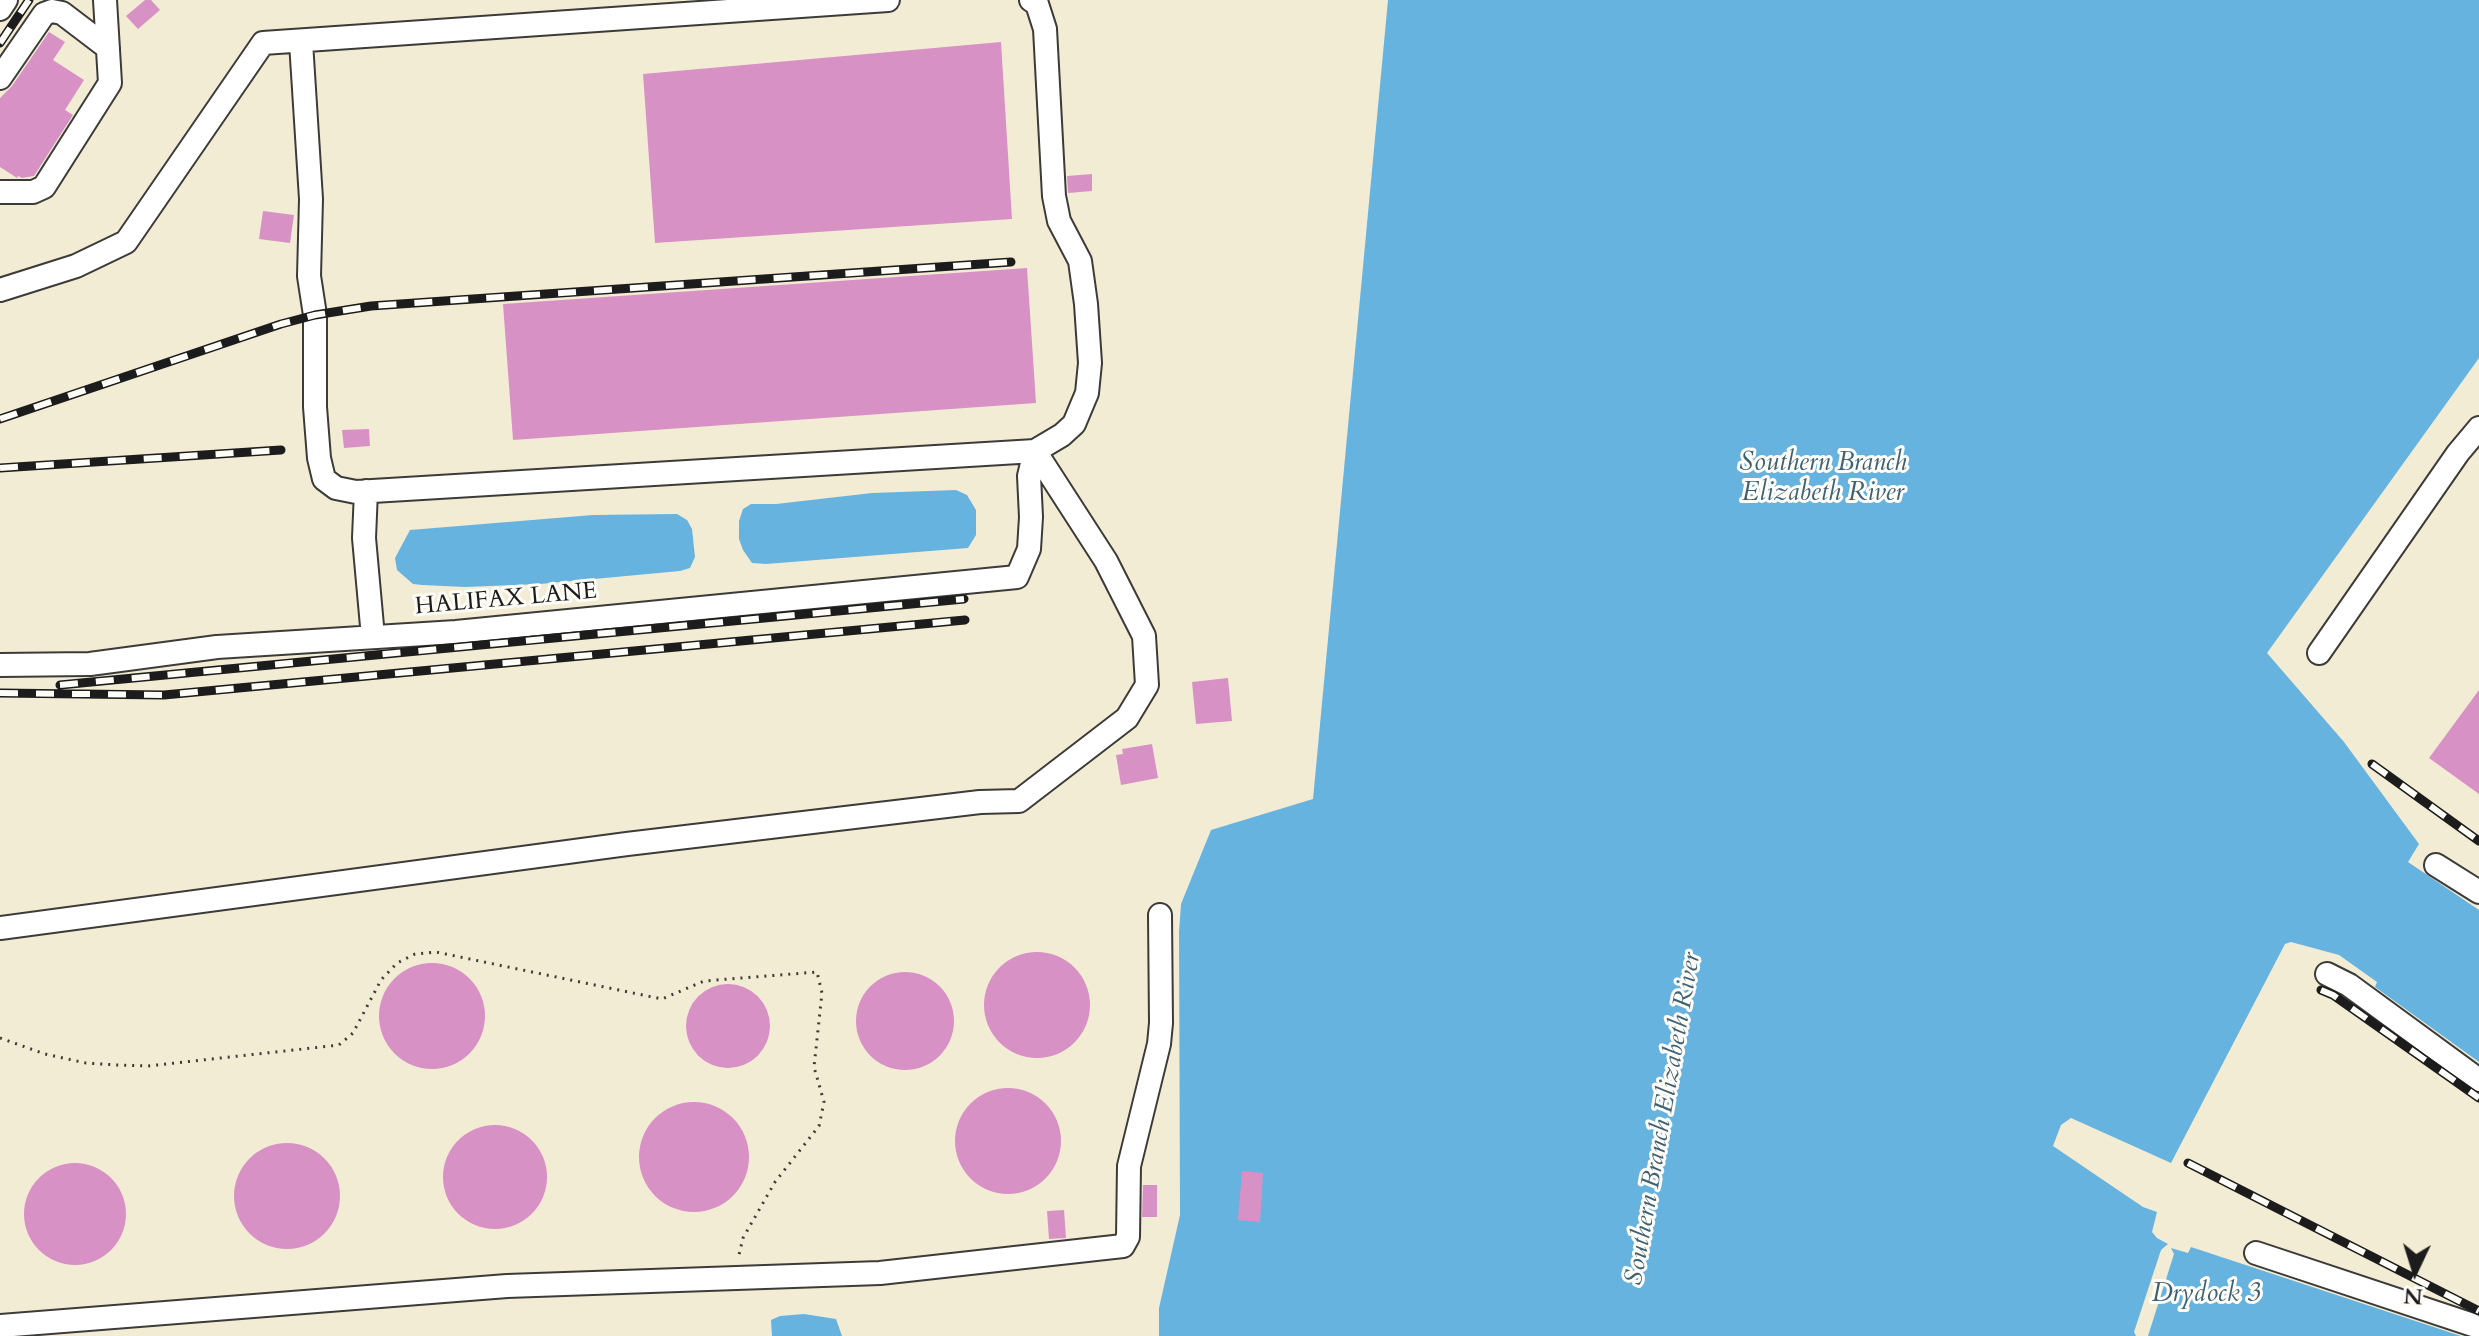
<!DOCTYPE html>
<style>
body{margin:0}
#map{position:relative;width:2479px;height:1336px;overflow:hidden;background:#f3ecd5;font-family:Cardo,serif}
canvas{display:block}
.north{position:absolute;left:2375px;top:1232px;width:80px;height:80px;-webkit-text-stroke:6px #fdfcf7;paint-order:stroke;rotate:184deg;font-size:22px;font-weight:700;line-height:32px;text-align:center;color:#1c1c1c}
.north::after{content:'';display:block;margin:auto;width:28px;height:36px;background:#1c1c1c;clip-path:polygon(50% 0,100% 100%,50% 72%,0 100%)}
</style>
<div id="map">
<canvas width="2479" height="1336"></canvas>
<div class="north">N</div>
</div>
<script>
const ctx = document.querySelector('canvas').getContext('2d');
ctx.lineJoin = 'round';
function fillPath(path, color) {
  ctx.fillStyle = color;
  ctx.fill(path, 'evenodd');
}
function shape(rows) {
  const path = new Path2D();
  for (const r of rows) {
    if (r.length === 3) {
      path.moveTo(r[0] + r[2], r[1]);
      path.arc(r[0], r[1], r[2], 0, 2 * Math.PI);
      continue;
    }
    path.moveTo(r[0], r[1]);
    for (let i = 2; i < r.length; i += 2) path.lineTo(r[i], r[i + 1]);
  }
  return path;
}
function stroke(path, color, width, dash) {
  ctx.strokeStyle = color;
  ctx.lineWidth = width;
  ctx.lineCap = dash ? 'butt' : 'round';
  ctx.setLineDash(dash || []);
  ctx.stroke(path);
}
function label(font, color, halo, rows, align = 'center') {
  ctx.font = font + ' Cardo,serif';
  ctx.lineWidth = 6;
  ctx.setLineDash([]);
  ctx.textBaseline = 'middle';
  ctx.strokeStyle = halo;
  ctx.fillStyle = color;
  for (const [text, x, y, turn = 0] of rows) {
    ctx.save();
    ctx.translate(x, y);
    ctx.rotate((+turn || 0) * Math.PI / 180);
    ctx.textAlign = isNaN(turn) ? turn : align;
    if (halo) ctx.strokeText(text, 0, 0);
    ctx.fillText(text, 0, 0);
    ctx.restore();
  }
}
const water = shape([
 [1388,0,2479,0,2479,358,2267,653,2344,742,2419,844,2408,862,2479,910,2479,1062,2375,987,2377,982,2339,955,2291,942,2285,944,2171,1163,2071,1118,2061,1125,2053,1146,2143,1207,2157,1212,2152,1232,2157,1238,2168,1244,2161,1250,2134,1332,2136,1336,1159,1336,1159,1308,1180,1215,1179,932,1181,904,1211,830,1313,799],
 [956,490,967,495,976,510,976,535,968,548,766,564,752,563,743,550,739,539,739,521,743,509,751,504,776,504,872,493],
 [677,514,687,520,692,529,695,557,690,568,680,571,540,584,465,587,422,585,413,584,397,570,395,558,410,530,593,515],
 [2191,1247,2461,1336,2148,1336,2174,1254,2171,1248,2188,1253],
 [804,1314,836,1319,842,1336,772,1336,771,1320,780,1316]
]);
const building = shape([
 [145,0,151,0,160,10,138,29,126,16],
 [49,32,65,42,53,60,84,80,65,110,73,115,34,176,22,178,18,176,17,178,0,167,0,98,12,86],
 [1001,42,1012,219,655,243,643,74],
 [1092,174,1092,191,1068,193,1067,176],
 [263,211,294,215,290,243,259,239],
 [1027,268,1036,403,513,440,503,304],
 [369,429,370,446,344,448,342,430],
 [1228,678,1232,721,1196,724,1192,682],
 [2479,690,2479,794,2429,758],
 [1152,744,1158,778,1121,785,1116,755,1123,754,1122,749],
 [1037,1005,53],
 [432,1016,53],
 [905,1021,49],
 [728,1026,42],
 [1008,1141,53],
 [694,1157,55],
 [495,1177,52],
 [287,1196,53],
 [75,1214,51],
 [1242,1171,1263,1173,1260,1222,1238,1220],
 [1143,1185,1157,1185,1157,1217,1142,1217],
 [1064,1210,1066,1238,1049,1239,1047,1211]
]);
const path = shape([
 [0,1038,45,1054,86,1063,118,1065,148,1066,339,1045,353,1033,381,980,397,963,415,954,436,952,662,999,704,981,817,972,822,993,814,1067,824,1102,819,1126,775,1182,743,1238,738,1259]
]);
const minor = shape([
 [0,9,6,0],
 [0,78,44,14,52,11,62,13,108,48],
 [0,192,33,192,44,187,110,83,105,0],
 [0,290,76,266,126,242,263,43,888,0],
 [366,491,364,538,373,637],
 [2319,653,2458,453,2479,428],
 [0,665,90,664,217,647,456,632,1017,577,1029,549,1031,517,1029,476,1035,451,1062,435,1074,424,1087,393,1090,363,1086,304,1080,261,1059,221,1054,196,1045,29,1037,4,1031,0],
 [2436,865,2479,892],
 [0,928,627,844,980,802,1019,801,1127,718,1147,685,1144,636,1106,561,1035,451,356,492,336,488,324,479,319,458,315,407,315,315,309,276,311,199,301,42],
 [2327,974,2349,985,2479,1080],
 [2256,1253,2479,1327],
 [0,1326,507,1286,880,1273,1123,1246,1128,1237,1129,1166,1159,1044,1161,1023,1160,915]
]);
const rail = shape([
 [0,43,29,0],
 [0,419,281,324,315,315,371,306,1011,262],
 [0,468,281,450],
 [60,685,964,599],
 [0,693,164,695,965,620],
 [2372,764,2479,841],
 [2321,990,2333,995,2479,1098],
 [2188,1163,2479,1311]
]);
const streetNames = [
 ["HALIFAX LANE",506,600,-5]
];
const waterNames = [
 ["Southern Branch",1823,464],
 ["Elizabeth River",1823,494],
 ["Southern Branch Elizabeth River",1664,1119,-80],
 ["Drydock 3",2206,1295]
];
fillPath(water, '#67b3e0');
fillPath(building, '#d891c5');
stroke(minor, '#3c3b38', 26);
stroke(path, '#3c3b38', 3, [2, 6]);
stroke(minor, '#fff', 22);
stroke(rail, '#1c1c1c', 9);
stroke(rail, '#fdfcf7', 6, [18]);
label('24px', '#1c1c1c', '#fdfcf7', streetNames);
label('italic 26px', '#3e6074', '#fdfcf7', waterNames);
</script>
